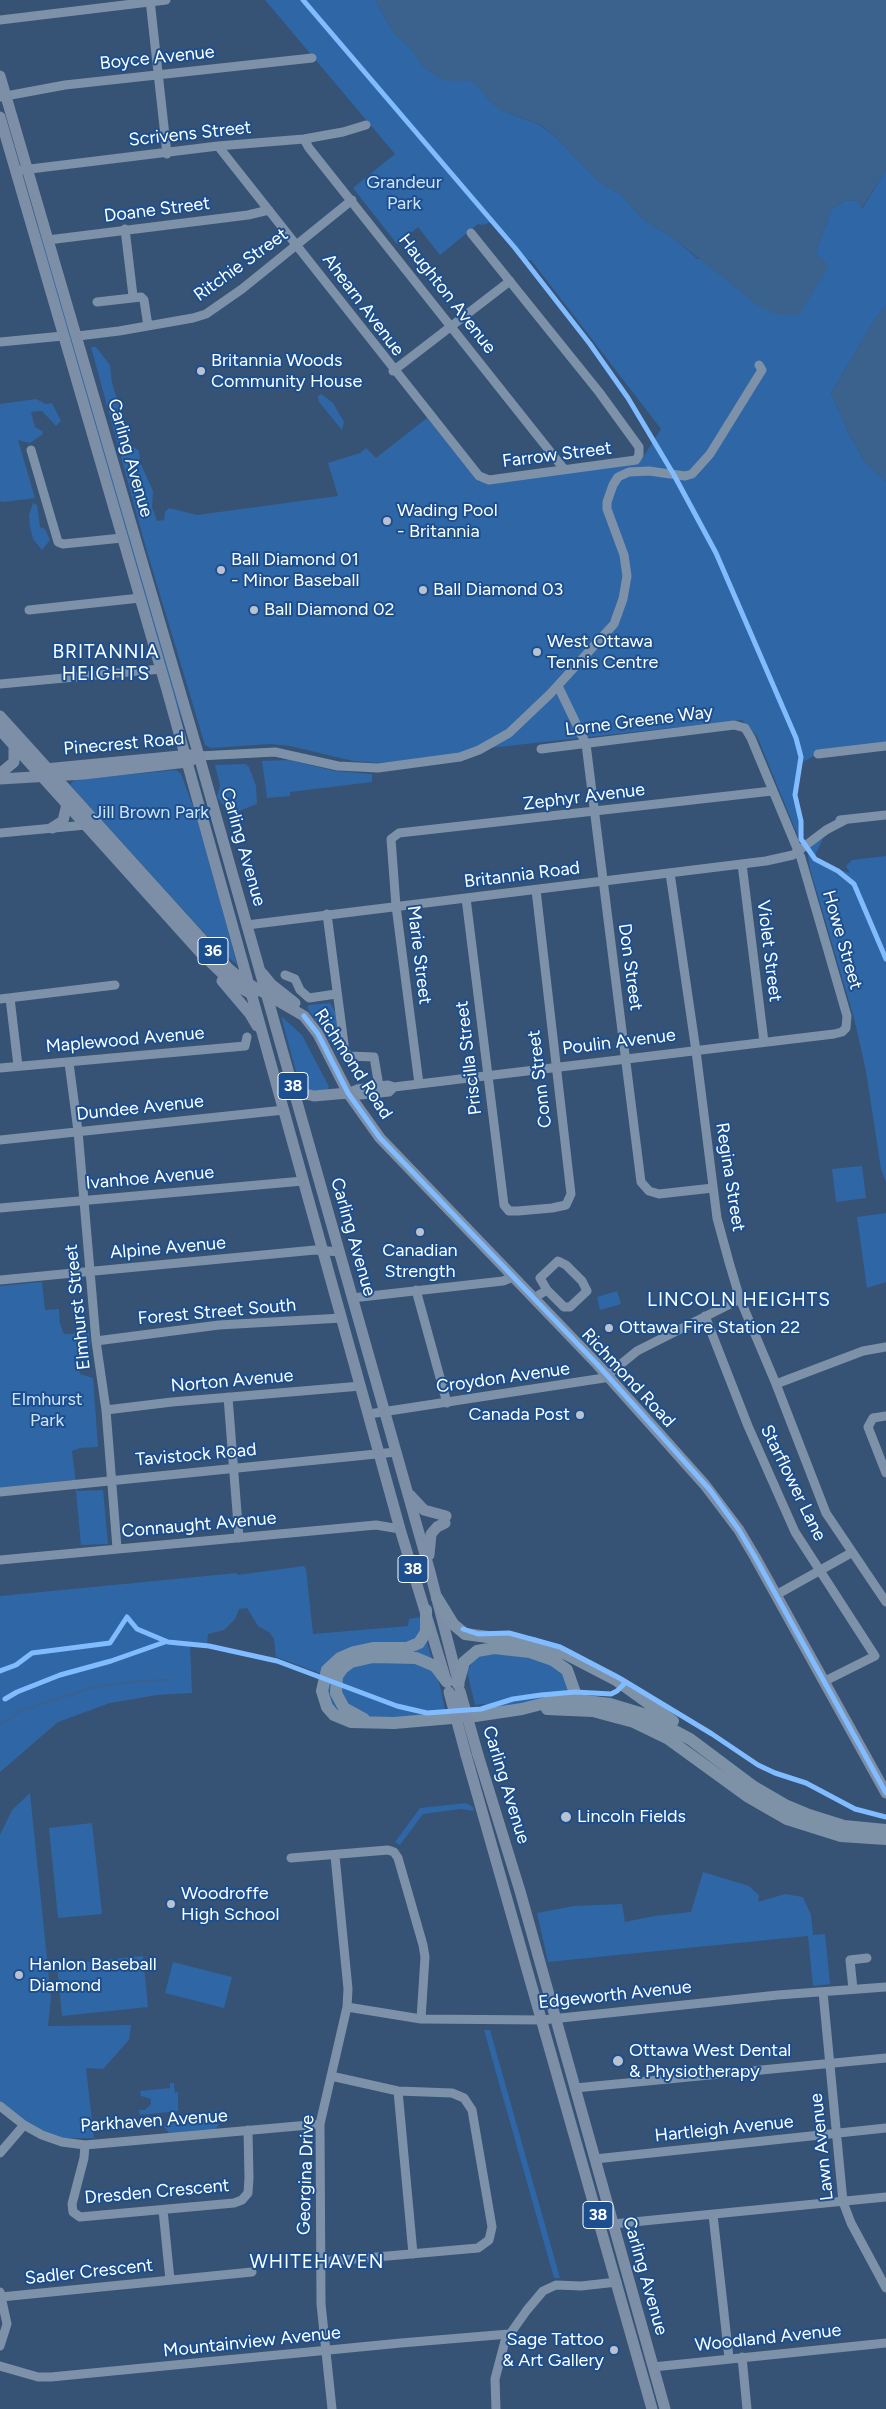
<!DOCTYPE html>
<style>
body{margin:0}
canvas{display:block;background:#365274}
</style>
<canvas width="886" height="2409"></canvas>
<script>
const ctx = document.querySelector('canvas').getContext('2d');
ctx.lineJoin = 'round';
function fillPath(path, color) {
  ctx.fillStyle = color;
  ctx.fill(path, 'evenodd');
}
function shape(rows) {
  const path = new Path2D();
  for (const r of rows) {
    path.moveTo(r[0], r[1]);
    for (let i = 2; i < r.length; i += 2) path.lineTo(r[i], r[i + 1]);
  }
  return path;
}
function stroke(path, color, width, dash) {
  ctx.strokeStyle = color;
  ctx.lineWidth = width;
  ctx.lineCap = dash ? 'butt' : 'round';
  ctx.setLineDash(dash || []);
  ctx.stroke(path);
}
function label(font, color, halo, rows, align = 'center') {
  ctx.font = font + ' Figtree,sans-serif';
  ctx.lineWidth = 4;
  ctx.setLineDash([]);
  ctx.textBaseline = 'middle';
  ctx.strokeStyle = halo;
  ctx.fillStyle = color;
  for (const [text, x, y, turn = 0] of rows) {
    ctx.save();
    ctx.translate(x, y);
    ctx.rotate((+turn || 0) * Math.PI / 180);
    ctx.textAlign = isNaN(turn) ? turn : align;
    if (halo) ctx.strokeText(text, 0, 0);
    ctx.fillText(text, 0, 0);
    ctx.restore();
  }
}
const green = shape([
 [265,0,375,0,394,33,411,49,423,66,444,81,470,81,478,86,489,100,501,110,540,125,558,139,597,180,621,195,644,220,672,237,698,259,816,252,831,210,844,201,857,200,862,209,886,170,886,305,875,319,831,393,849,434,865,462,886,481,886,746,818,754,801,763,795,795,804,836,798,836,757,736,742,720,471,750,454,755,378,763,353,761,290,746,271,744,211,748,205,745,146,548,91,347,96,347,110,365,112,383,131,445,139,451,140,462,153,491,152,507,157,521,164,520,165,512,169,508,197,515,338,496,328,463,360,453,366,448,376,458,427,418,479,482,640,462,661,429,531,260,527,260,491,222,483,225,478,224,440,255,418,227,397,244,353,188,395,154],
 [39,228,190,742,173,694,37,229],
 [321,394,333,403,344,422,342,430,319,402,318,396],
 [36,399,46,404,52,403,61,421,56,426,42,411,31,412,35,427,42,431,43,434,30,443,18,440,35,498,3,502,0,501,0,404],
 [33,503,37,505,40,527,45,529,50,540,42,550,33,539,30,527,29,515],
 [289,760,335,771,372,774,372,782,290,792,290,796,267,798,262,761],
 [245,764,249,767,256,786,257,804,239,811,237,816,231,815,217,797,220,785,215,765],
 [176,770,181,774,200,825,237,965,217,947,70,785,74,780],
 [825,834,814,858,829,866,850,873,846,866,852,860,886,856,886,1182,881,1169,866,1071,854,1018,810,869,808,856,811,847],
 [330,1003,336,1013,343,1051,337,1053,323,1030,307,1008,309,1005],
 [281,1016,302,1035,329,1087,327,1090,304,1091,299,1083],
 [862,1166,866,1198,836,1202,832,1169],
 [886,1213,886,1282,867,1288,857,1217],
 [42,1282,45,1310,59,1309,60,1324,64,1334,89,1333,90,1348,77,1352,77,1357,80,1374,93,1378,98,1447,80,1448,72,1451,77,1491,103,1490,108,1544,81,1545,76,1491,72,1480,0,1488,0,1286],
 [617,1291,621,1304,600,1310,597,1297],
 [304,1566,306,1569,313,1634,408,1626,409,1619,419,1617,422,1624,421,1633,427,1642,440,1686,445,1710,427,1715,392,1719,340,1715,328,1700,328,1676,276,1657,274,1639,270,1633,258,1626,247,1608,239,1609,235,1619,224,1630,208,1634,207,1644,190,1643,192,1693,157,1695,110,1703,58,1722,0,1772,0,1596,237,1573,237,1575,245,1574],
 [484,1653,543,1658,565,1676,570,1696,500,1708,484,1704,475,1705,467,1671,474,1659],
 [30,1793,51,1998,48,2026,131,2025,129,2040,103,2069,86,2068,94,2138,63,2138,34,2127,0,2101,0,1835,12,1810],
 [466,1803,473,1807,474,1811,461,1809,423,1814,400,1845,395,1842,420,1808],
 [92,1823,102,1914,58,1918,49,1828],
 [703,1872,749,1886,759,1895,758,1902,785,1894,803,1897,811,1915,813,1935,825,1934,830,1984,813,1986,808,1936,548,1962,537,1913,574,1906,622,1904,625,1922,654,1916,691,1912],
 [143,1956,148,2007,62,2016,57,1965],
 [173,1962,232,1977,224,2008,165,1993],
 [484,2030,490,2030,560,2278,554,2278],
 [170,2083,174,2083,175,2093,178,2092,178,2111,140,2115,139,2110,145,2110,151,2104,151,2099,141,2096,140,2091,170,2088],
 [212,2116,219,2121,218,2126,215,2129,169,2133,164,2127,167,2120]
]);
const water = shape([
 [375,0,886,0,886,170,861,209,857,200,844,201,831,210,816,252,829,266,799,315,775,314,757,305,672,237,644,220,621,195,597,180,558,139,541,125,501,110,489,100,478,86,470,81,444,81,423,66,411,49,394,33],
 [886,305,886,481,865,462,849,434,831,393,875,319]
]);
const stream = shape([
 [0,1725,20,1711,94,1687,139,1681,171,1680]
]);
const minor = shape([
 [150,0,167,154],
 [0,20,166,0],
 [0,97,65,85,312,58],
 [304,139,309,148,564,469],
 [218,146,479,476,489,480,636,460,639,455,639,447,599,392,471,233],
 [22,170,218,146,304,139,343,132,366,125],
 [125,229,133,296],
 [48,240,248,215,269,210],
 [97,302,141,297,144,300,148,326],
 [78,336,119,331,193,318,206,314,242,289,352,200],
 [0,342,63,336],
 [393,371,510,281],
 [31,450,58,542,63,544,122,538],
 [29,610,140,598],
 [0,684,161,669],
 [558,686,586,744,641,1182,649,1191,659,1194,713,1188],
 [818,754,886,746],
 [199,756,275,752,338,766,378,768,460,757,479,750,509,733,550,694,614,624,623,599,627,576,624,555,607,509,607,502,613,485,618,477,629,472,649,471,685,476,692,474,710,454,762,370,759,365],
 [840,820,886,815],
 [0,833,86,825],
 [742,864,764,1042],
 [670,873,696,1051,717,1218,729,1262,740,1299,776,1384,826,1513,886,1602],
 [466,898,504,1205,509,1211,518,1211,552,1208,566,1205,571,1194,536,890],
 [327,914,345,1052,349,1056,374,1057,379,1086],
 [247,925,766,861,793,855,826,830,845,820],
 [285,975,295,979,300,990,309,998,336,994],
 [10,998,18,1066],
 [0,999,115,985],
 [69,1063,78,1131,96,1341,106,1410,117,1548],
 [0,1068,245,1046,247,1037],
 [419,1084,396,906,391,839,399,833,772,791],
 [348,1093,357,1089,379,1086,388,1085,394,1087,834,1034,842,1032,846,1028,847,1016,801,858,751,738,745,728,734,725,541,749],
 [348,1093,360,1095,389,1092,394,1087],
 [0,1140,284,1110],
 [0,1208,303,1181],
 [0,1280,315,1250,340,1252],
 [416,1290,447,1403],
 [352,1298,503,1281,513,1277],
 [534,1298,547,1290,564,1307,570,1307,587,1291,582,1281,566,1265,558,1261,540,1278,547,1290],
 [705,1316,748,1426,795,1532,875,1656,825,1681],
 [96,1341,219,1325,342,1318],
 [776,1384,863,1351,886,1347],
 [228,1397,239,1538],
 [106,1410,172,1402,361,1386],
 [369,1414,604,1378,637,1351,740,1299],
 [886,1416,873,1418,868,1427,886,1473],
 [0,1492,396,1452],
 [0,1560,376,1525,400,1529],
 [776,1595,851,1553],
 [291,1858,388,1850,394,1852,398,1858,423,1945,425,1957,421,2019],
 [853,1989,850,1960,867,1958],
 [823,1992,843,2202,851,2223,886,2288],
 [347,2007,421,2019,542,2020,778,1995,886,1987],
 [575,2088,886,2058],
 [398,2091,413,2254],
 [0,2106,24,2125,42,2135,62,2142,85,2145,320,2124],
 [85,2145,84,2158,72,2204,73,2212,80,2217,234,2203,242,2200,248,2193,249,2178,248,2130],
 [0,2153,24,2125],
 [595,2159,886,2128],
 [163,2210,170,2280],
 [713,2215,729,2358],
 [613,2224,886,2197],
 [320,2262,478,2248,489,2240,492,2227,472,2110,464,2098,452,2093,398,2091,331,2076],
 [1,2297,252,2272],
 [0,2346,7,2324,0,2292],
 [742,2357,747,2409],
 [0,2366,38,2377,51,2377,401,2343,509,2334],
 [653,2367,886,2343],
 [332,2409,321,2304,320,2124,347,2007,348,1989,335,1856],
 [496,2409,495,2379,505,2341,527,2310,543,2291,556,2285,581,2286,617,2282]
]);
const major = shape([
 [0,76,199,756,430,1572,459,1685],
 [0,117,167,690,400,1529,446,1680],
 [0,716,228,968,242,980,304,1016,318,1034,348,1093,380,1138,597,1364,705,1485,739,1530,755,1557,886,1793],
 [0,730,200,952,232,983,253,995],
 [45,769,190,755],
 [2,772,14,762,14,745],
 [0,779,84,774,187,762,194,759],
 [52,828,63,821,67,804],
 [262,973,271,984,295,1003],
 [222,981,250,1014,257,1026],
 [292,1083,299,1092,305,1094,314,1096,348,1093],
 [410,1495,424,1510,446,1516],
 [429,1555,431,1534,437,1527,445,1523],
 [466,1755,652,2409],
 [478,1755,520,1891,665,2409]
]);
const highway = shape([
 [437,1598,453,1624,465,1634,533,1643,564,1653,616,1680,673,1721],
 [426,1610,426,1632,419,1643,407,1648,373,1648,354,1652,340,1658,327,1670,322,1691,327,1707,334,1715,351,1722,394,1723,475,1716,522,1709,553,1701,577,1700,610,1704,643,1714,690,1739,754,1787,785,1805,809,1815,844,1826,886,1830],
 [458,1684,464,1662,477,1651,494,1648,530,1652,553,1660,567,1670,580,1707],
 [547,1709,593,1711,634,1722,667,1738,747,1796,787,1819,841,1836,886,1839],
 [364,1719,344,1708,336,1693,337,1676,343,1668,351,1662,373,1657,416,1658,435,1666,447,1682]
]);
const majorBridge = shape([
 [460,1691,478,1755],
 [449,1692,466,1755]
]);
const cycleway = shape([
 [303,0,515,248,590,344,628,398,674,475,716,553,796,738,801,757,795,795,801,821,801,839,815,859,838,871,854,884,886,959],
 [304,1016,318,1034,348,1093,380,1138,597,1364,710,1490,739,1530,755,1557,886,1793],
 [463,1629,478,1634,509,1633,560,1647,621,1679,712,1734,758,1765,775,1773,806,1783,855,1809,886,1817],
 [0,1671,16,1665,32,1653,110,1643,127,1617,137,1629,168,1642,209,1646,277,1661,397,1706,427,1713,481,1709,513,1699,541,1695,575,1692,611,1694,617,1691,626,1682],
 [5,1699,17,1692,60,1675,111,1661,165,1642]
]);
const markers = [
 [201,371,5,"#b9c2ce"],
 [387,521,5,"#b9c2ce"],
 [221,570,5,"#b9c2ce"],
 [423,590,5,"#b9c2ce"],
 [254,610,5,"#b9c2ce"],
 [537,652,5,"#b9c2ce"],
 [420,1232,5,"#b9c2ce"],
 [609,1328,5,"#b9c2ce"],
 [580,1415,5,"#b9c2ce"],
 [566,1817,6,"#b9c2ce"],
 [171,1904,5,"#b9c2ce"],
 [19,1975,5,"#b9c2ce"],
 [618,2061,6,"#b9c2ce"],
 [614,2350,5,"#b9c2ce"]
];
const shields = [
 [213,951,30],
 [293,1086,30],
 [413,1569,30],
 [598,2215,30]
];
const shieldNames = [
 ["36",213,951],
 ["38",293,1086],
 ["38",413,1569],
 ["38",598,2215]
];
const streetNames = [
 ["Boyce Avenue",157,58,-6],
 ["Scrivens Street",190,134,-6],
 ["Doane Street",157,210,-7],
 ["Ritchie Street",241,265,-36],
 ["Haughton Avenue",447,294,52],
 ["Ahearn Avenue",363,305,53],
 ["Farrow Street",557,455,-7],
 ["Carling Avenue",130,458,74],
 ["Lorne Greene Way",639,721,-7],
 ["Pinecrest Road",124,744,-5],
 ["Zephyr Avenue",584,797,-7],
 ["Carling Avenue",243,847,74],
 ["Britannia Road",522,875,-7],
 ["Howe Street",842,940,74],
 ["Violet Street",769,951,83],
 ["Marie Street",419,955,83],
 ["Don Street",630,967,82],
 ["Maplewood Avenue",125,1040,-5],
 ["Poulin Avenue",619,1042,-7],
 ["Priscilla Street",469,1058,-97],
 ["Richmond Road",353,1064,57],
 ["Conn Street",540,1079,-97],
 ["Dundee Avenue",140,1108,-6],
 ["Regina Street",730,1177,81],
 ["Ivanhoe Avenue",150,1178,-5],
 ["Carling Avenue",353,1237,74],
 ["Alpine Avenue",168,1248,-5],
 ["Elmhurst Street",78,1307,-96],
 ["Forest Street South",217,1312,-5],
 ["Croydon Avenue",503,1378,-8],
 ["Richmond Road",628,1378,47],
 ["Norton Avenue",232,1381,-5],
 ["Tavistock Road",196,1455,-5],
 ["Starflower Lane",793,1483,64],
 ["Connaught Avenue",199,1525,-5],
 ["Carling Avenue",506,1785,73],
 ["Edgeworth Avenue",615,1995,-6],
 ["Parkhaven Avenue",154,2121,-4],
 ["Hartleigh Avenue",724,2129,-6],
 ["Lawn Avenue",822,2147,-96],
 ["Georgina Drive",306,2175,-88],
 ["Dresden Crescent",157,2192,-5],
 ["Sadler Crescent",89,2272,-6],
 ["Carling Avenue",645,2276,74],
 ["Woodland Avenue",768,2338,-6],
 ["Mountainview Avenue",252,2342,-6]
];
const parkNames = [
 ["Grandeur",404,183],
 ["Park",404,204],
 ["Jill Brown Park",151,813],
 ["Elmhurst",47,1400],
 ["Park",47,1421]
];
const poiNames = [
 ["Britannia Woods",211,361],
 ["Community House",211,382],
 ["Wading Pool",397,511],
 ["- Britannia",397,532],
 ["Ball Diamond 01",231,560],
 ["- Minor Baseball",231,581],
 ["Ball Diamond 03",433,590],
 ["Ball Diamond 02",264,610],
 ["West Ottawa",547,642],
 ["Tennis Centre",547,663],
 ["Canadian",420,1251,"center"],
 ["Strength",420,1272,"center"],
 ["Ottawa Fire Station 22",619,1328],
 ["Canada Post",570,1415,"right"],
 ["Lincoln Fields",577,1817],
 ["Woodroffe",181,1894],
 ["High School",181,1915],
 ["Hanlon Baseball",29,1965],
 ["Diamond",29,1986],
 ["Ottawa West Dental",629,2051],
 ["& Physiotherapy",629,2072],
 ["Sage Tattoo",604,2340,"right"],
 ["& Art Gallery",604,2361,"right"]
];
const neighbourhoodNames = [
 ["BRITANNIA",106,652],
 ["HEIGHTS",106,674],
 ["LINCOLN HEIGHTS",739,1300],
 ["WHITEHAVEN",317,2262]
];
fillPath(green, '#2f66a5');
fillPath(water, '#3b618d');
stroke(stream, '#3b618d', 2);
stroke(minor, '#7d92a8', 9);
stroke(major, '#7d8ea7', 11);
stroke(highway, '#7e92a7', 12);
stroke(majorBridge, '#7d8ea7', 11);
stroke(cycleway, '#80bcff', 5);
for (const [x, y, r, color] of markers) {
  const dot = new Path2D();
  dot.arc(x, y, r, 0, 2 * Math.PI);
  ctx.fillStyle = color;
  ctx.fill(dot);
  stroke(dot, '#1b4f8f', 2);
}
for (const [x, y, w] of shields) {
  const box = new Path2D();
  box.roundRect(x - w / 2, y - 13.5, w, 27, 4);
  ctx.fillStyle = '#1b4f8f';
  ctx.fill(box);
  stroke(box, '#fff', 1);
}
label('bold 16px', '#fff', null, shieldNames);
label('18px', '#fff', '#1b4f8f', streetNames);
label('18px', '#cfe3fa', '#1b4f8f', parkNames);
label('18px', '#fff', '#1b4f8f', poiNames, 'left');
ctx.letterSpacing = '1px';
label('19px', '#fff', '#1b4f8f', neighbourhoodNames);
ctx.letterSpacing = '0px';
</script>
